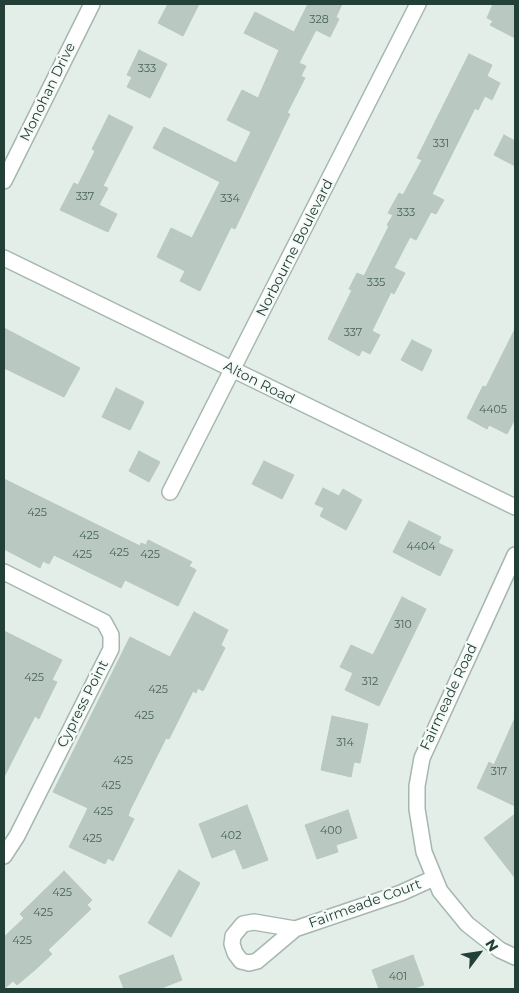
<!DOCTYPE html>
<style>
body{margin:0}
#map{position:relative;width:519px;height:993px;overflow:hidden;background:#e4eee9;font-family:Montserrat,sans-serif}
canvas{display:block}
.frame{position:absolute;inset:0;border:5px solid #234038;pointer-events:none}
.north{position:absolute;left:454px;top:928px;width:50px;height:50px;-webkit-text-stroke:4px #f5faf7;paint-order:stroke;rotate:59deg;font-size:14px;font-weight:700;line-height:20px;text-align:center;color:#234038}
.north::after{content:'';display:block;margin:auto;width:18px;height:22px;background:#234038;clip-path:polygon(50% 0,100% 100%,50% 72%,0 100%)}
</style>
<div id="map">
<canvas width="519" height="993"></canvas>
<div class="frame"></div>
<div class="north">N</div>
</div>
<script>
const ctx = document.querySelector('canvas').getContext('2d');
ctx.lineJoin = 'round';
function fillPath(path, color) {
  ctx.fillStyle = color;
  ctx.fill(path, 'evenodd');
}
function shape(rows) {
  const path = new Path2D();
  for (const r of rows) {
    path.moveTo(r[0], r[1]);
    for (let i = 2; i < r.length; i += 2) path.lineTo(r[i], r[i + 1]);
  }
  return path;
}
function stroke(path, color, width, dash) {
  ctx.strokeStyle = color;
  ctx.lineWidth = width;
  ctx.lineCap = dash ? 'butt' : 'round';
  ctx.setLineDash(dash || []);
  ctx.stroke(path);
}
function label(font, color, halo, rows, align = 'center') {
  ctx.font = font + ' Montserrat,sans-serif';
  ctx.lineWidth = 4.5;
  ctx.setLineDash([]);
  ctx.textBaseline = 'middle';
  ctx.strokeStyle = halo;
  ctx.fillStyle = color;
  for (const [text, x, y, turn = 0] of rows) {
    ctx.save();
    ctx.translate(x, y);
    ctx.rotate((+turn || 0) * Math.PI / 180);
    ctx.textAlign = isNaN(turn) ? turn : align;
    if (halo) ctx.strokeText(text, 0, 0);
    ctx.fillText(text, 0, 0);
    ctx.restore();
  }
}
const building = shape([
 [168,4,199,4,183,36,158,23,168,4],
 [308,4,342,4,336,17,339,19,330,37,316,30,299,63,306,66,301,76,305,78,287,113,290,114,235,229,231,227,200,291,180,281,185,271,157,257,171,228,192,238,220,182,153,148,164,127,236,163,251,132,227,120,242,90,258,98,279,50,244,33,255,12,294,32,308,4],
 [493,4,515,4,515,38,490,25,493,21,487,18,493,4],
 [139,50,167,64,150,98,127,87,132,77,127,75,139,50],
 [469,54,492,65,487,76,500,83,492,100,485,96,478,110,475,108,432,194,444,200,436,214,431,212,416,240,410,237,394,268,405,273,394,294,391,292,372,331,380,335,370,354,362,350,359,356,328,339,352,290,349,289,357,273,364,276,389,226,387,225,393,215,388,213,399,193,403,195,422,160,417,158,469,54],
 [109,115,133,127,103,186,108,188,99,205,117,214,108,232,60,210,74,183,78,185,95,151,92,149,109,115],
 [504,135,515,141,515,166,494,155,504,135],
 [4,328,80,368,64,397,4,368,4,328],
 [515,329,515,419,507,434,489,425,487,429,467,418,483,386,486,387,515,329],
 [412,340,432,350,422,371,401,360,412,340],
 [116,388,144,402,130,430,102,417,116,388],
 [139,451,160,462,149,482,129,471,139,451],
 [264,461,294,475,282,499,252,484,264,461],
 [4,479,140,546,141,543,146,545,148,540,192,562,189,566,196,570,178,606,125,580,121,588,54,555,49,564,43,561,40,568,4,549,4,479],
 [323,488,339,496,343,489,362,500,346,530,320,516,324,508,315,504,323,488],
 [409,521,441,537,438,543,453,550,440,576,393,552,409,521],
 [402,597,426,609,379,706,345,690,353,673,340,667,351,645,373,655,402,597],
 [194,612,228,630,221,645,225,648,203,691,198,688,196,693,193,691,169,739,166,738,130,810,128,816,134,819,113,861,108,858,105,864,69,847,88,808,53,792,130,637,170,657,194,612],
 [4,631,62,660,52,680,57,682,47,702,39,719,35,716,4,777,4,631],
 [332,716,368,724,360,763,354,762,351,777,321,770,332,716],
 [515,718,515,806,477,788,489,762,494,765,515,718],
 [247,805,268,860,243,869,235,849,212,858,199,824,247,805],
 [348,810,357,838,336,845,338,852,317,859,305,825,348,810],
 [515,814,515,878,484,838,515,814],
 [179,870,200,883,171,937,148,923,179,870],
 [64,871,92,900,87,905,91,909,48,950,52,954,36,969,17,985,13,981,4,989,4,937,24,918,20,914,64,871],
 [173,955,182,980,159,989,124,989,119,976,173,955],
 [413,955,424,985,411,989,379,989,372,970,413,955]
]);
const minor = shape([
 [4,181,92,4],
 [4,258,515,507],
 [170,492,418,4],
 [515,555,422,758,417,786,417,809,424,852,440,891,467,924,500,950,515,957],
 [4,572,104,622,111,635,111,649,17,836,4,856],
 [295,929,254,922,243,924,233,936,232,944,235,953,241,961,249,963,257,961,295,929,401,893,434,878]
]);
const numberNames = [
 ["328",319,20],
 ["333",147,69],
 ["331",441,144],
 ["337",85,197],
 ["334",230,199],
 ["333",406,213],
 ["335",376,283],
 ["337",353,333],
 ["4405",493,410],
 ["425",37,513],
 ["425",89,536],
 ["4404",421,547],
 ["425",119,553],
 ["425",82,555],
 ["425",150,555],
 ["310",403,625],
 ["425",34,678],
 ["312",370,682],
 ["425",158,690],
 ["425",144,716],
 ["314",345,743],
 ["425",123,761],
 ["317",499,772],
 ["425",111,786],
 ["425",103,812],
 ["400",331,831],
 ["402",231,836],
 ["425",92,839],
 ["425",62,893],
 ["425",43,913],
 ["425",22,941],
 ["401",398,977]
];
const streetNames = [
 ["Monohan Drive",48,92,-64],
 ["Norbourne Boulevard",295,248,-63],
 ["Alton Road",259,383,27],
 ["Fairmeade Road",449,697,-65],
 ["Cypress Point",83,704,-63],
 ["Fairmeade Court",365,904,-20]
];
fillPath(building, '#b9c9c2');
stroke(building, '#b6c8c0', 1);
stroke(minor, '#a6b6b0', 18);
stroke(minor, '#fff', 15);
label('11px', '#48625a', null, numberNames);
label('14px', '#234038', '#f5faf7', streetNames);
</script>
